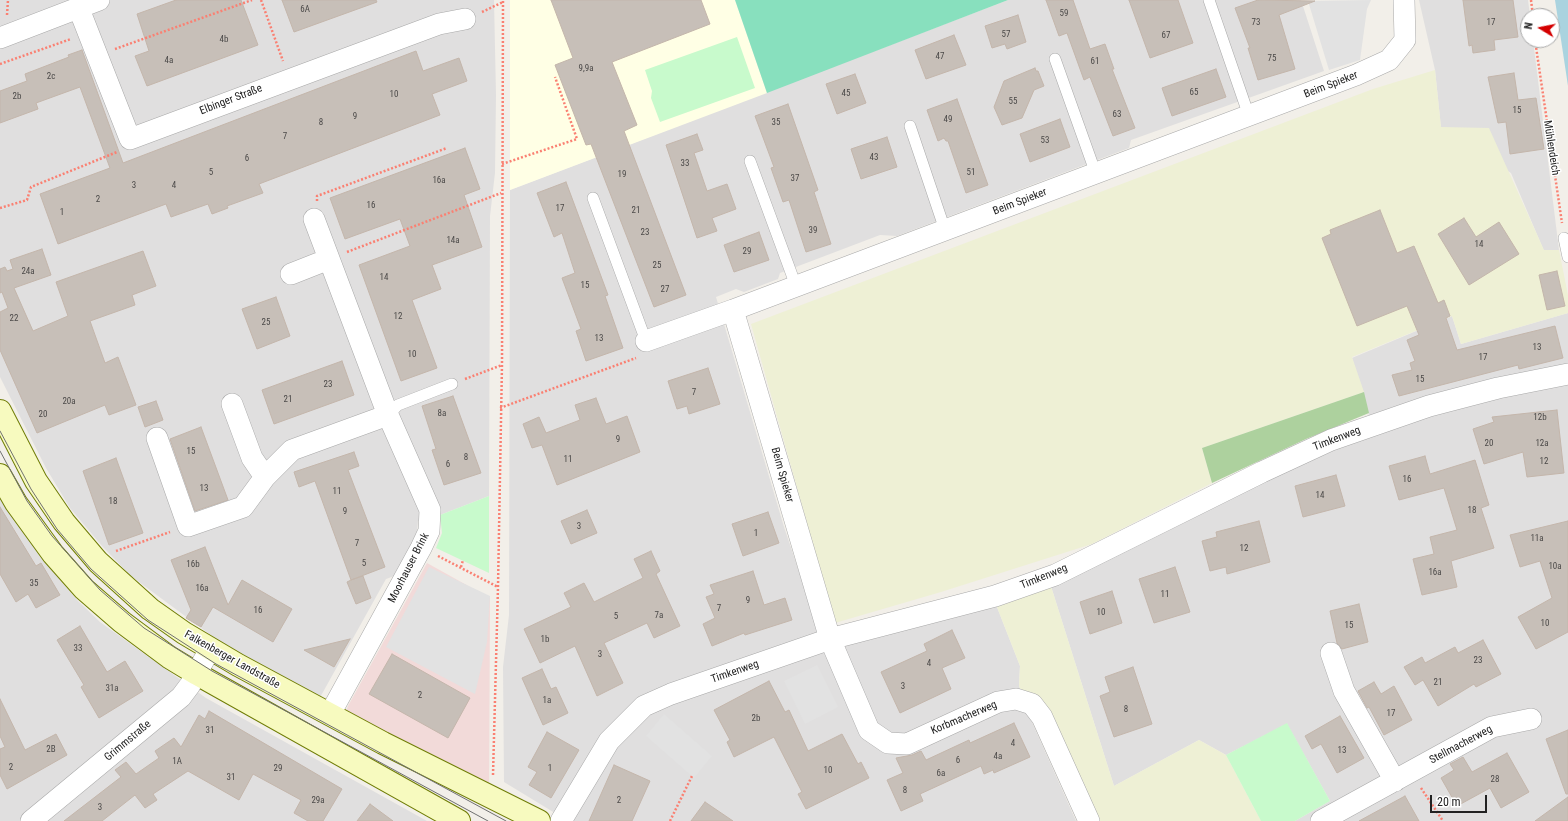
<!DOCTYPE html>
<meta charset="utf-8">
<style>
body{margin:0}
#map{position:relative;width:1568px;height:821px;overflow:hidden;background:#f2efe9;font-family:"Roboto Condensed",sans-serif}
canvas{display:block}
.north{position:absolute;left:1520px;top:8px;width:40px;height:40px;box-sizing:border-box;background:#fff;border:1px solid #a7a7a7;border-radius:50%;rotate:280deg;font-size:11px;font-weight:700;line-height:16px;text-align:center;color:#222}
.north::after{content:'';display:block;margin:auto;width:14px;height:18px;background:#d40000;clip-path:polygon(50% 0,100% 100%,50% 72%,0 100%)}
.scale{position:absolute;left:1430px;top:795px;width:57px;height:18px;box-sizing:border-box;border:2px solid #222;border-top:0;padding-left:5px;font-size:12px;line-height:14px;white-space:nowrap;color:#222;-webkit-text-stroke:3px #fff;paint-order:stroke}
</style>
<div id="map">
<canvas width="1568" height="821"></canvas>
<div class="north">N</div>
<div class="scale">20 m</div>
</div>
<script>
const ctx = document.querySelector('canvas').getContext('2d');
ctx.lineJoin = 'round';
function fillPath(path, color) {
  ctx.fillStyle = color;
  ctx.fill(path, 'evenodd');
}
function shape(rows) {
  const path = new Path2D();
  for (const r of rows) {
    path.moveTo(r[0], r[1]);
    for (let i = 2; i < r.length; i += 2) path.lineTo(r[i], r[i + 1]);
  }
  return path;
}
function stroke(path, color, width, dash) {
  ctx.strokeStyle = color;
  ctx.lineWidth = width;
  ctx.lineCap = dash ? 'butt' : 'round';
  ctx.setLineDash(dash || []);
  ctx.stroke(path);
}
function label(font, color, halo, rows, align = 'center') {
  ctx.font = font + ' "Roboto Condensed",sans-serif';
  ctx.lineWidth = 3;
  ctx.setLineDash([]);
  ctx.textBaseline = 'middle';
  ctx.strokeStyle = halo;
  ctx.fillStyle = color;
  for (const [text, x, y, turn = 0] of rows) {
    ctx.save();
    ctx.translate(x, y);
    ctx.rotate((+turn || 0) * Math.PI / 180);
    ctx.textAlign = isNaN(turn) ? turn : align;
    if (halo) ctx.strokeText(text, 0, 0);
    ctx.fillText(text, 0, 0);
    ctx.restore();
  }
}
const residential = shape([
 [0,0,494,0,496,95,495,173,490,216,489,496,440,515,418,521,417,532,397,575,386,579,318,701,227,647,131,576,102,546,70,508,46,468,0,377],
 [1008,0,1301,0,1324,71,1131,140,1129,148,897,236,880,235,780,273,778,279,744,292,736,289,716,297,784,527,826,652,871,636,995,602,1020,666,1019,686,1031,720,1076,821,568,821,504,782,503,667,509,615,510,190],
 [1419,0,1528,0,1530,16,1528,16,1528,40,1533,40,1559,250,1544,251,1511,173,1441,128,1435,70],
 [1568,313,1568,821,1295,821,1330,801,1287,724,1226,755,1199,740,1114,786,1049,580,1374,432,1352,358,1452,316,1461,344],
 [0,488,54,573,78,601,100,622,206,698,427,821,0,821]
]);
const commercial = shape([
 [427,563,490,598,489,799,344,717,348,706]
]);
const education = shape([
 [510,0,735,0,767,93,510,190]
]);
const farmland = shape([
 [1435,70,1441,127,1489,128,1544,250,1559,250,1568,295,1568,313,1461,344,1452,316,1352,357,1364,392,1202,448,1212,483,1092,544,941,592,835,623,751,324,1373,89],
 [1049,580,1114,786,1199,740,1226,755,1261,821,1100,821,1071,765,1022,693,1019,686,1020,666,995,602]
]);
const forest = shape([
 [1364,392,1369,413,1306,439,1212,483,1202,448]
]);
const park = shape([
 [737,37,755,88,660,122,651,98,652,91,645,70],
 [489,496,489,573,436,548,442,533,440,515],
 [1287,723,1330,801,1295,821,1261,821,1226,755]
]);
const pitch = shape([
 [735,0,1008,0,767,93]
]);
const parking = shape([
 [1371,0,1367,9,1360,60,1329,70,1308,1],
 [429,567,490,596,487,642,475,694,386,647],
 [817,665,838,707,805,724,784,681],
 [664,714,712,756,694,778,646,736]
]);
const water = shape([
 [1555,0,1568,0,1568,86]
]);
const building = shape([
 [176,0,241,0,258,45,147,86,135,56,149,51,137,14,176,0],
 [282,0,376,0,377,2,294,32,282,0],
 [551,0,701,0,710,24,612,62,637,125,624,131,686,295,654,307,591,144,586,145,555,65,573,58,551,0],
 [1046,0,1073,0,1090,49,1105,44,1114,69,1112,69,1135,128,1113,136,1090,77,1084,80,1067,33,1059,36,1046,0],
 [1129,0,1178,0,1193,43,1150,58,1129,0],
 [1258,0,1315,1,1279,15,1295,69,1258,80,1248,48,1250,48,1235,8,1258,0],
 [1463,0,1513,0,1518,37,1494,40,1495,50,1473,53,1472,45,1469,46,1463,0],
 [1018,15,1026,42,1007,49,1005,44,992,48,985,26,1018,15],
 [954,35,966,65,926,79,915,50,954,35],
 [82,50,123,163,416,51,423,71,459,58,467,81,432,94,440,115,259,184,263,193,227,206,228,208,212,214,208,204,171,217,166,204,58,244,40,194,110,168,80,87,36,103,38,109,0,123,0,91,27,81,25,74,69,57,68,55,82,50],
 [1035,68,1036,71,1038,71,1044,86,1034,90,1022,118,1002,125,994,107,1004,81,1035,68],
 [1216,69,1226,97,1172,116,1162,88,1216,69],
 [1514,73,1518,100,1536,98,1544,149,1510,154,1506,122,1498,123,1488,77,1514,73],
 [855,74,866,103,837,114,826,84,855,74],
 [957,99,988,185,966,193,948,141,946,141,944,138,938,141,927,110,957,99],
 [788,104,818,190,814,192,831,244,806,252,789,200,783,202,771,168,774,167,755,116,788,104],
 [1060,119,1070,147,1030,162,1020,134,1060,119],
 [697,134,703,150,694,153,707,191,727,184,736,209,712,218,717,231,697,238,666,145,697,134],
 [887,137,897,167,861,179,851,149,887,137],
 [465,148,480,189,464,195,482,247,432,265,441,289,412,300,437,368,401,381,359,265,410,246,400,219,345,239,330,198,465,148],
 [566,182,608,295,605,296,623,348,586,361,576,331,581,329,562,278,575,273,562,233,554,237,537,193,566,182],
 [1380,210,1397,253,1414,246,1438,303,1444,300,1450,316,1446,318,1457,350,1555,326,1563,358,1519,369,1518,365,1399,396,1392,375,1412,370,1410,363,1415,361,1407,340,1419,335,1407,306,1357,326,1322,238,1331,234,1330,230,1380,210],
 [1464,218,1476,237,1499,222,1519,254,1469,285,1438,234,1464,218],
 [759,232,769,260,734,272,724,245,759,232],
 [42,249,51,275,14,288,33,331,68,316,56,282,143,251,156,286,132,295,135,305,90,321,105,363,118,357,136,405,109,415,105,405,37,433,0,350,0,312,8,308,2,292,0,293,0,269,5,267,7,271,13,269,10,260,42,249],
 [1557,271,1565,306,1547,310,1539,275,1557,271],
 [276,297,290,336,257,349,242,309,276,297],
 [342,361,354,395,274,424,262,390,342,361],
 [708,368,720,404,689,414,687,406,677,409,668,381,708,368],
 [453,396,481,473,444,485,432,450,436,449,422,406,453,396],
 [596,398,606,424,627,416,640,452,557,485,542,445,532,448,523,424,539,417,546,433,580,420,575,405,596,398],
 [156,401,163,420,145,427,138,407,156,401],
 [1557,410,1564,473,1527,477,1523,452,1484,464,1473,429,1494,422,1492,417,1557,410],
 [201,427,228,500,195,511,170,439,201,427],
 [354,452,359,466,348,470,385,567,351,580,363,576,371,598,356,604,347,582,351,580,315,481,299,487,294,472,354,452],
 [1425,456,1430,474,1475,460,1489,505,1481,508,1494,548,1451,561,1457,587,1422,595,1413,559,1434,554,1430,537,1457,530,1444,488,1399,500,1389,466,1425,456],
 [116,458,143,533,109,545,83,471,116,458],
 [1336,475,1345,506,1303,517,1295,486,1336,475],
 [0,507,36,566,41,563,60,595,36,608,28,594,16,602,0,574,0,507],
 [587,510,597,533,571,544,561,521,587,510],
 [768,512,779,543,743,556,732,524,768,512],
 [1259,521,1270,562,1227,574,1226,567,1210,571,1202,541,1217,537,1216,532,1259,521],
 [1568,521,1568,632,1536,649,1518,617,1552,598,1540,561,1520,567,1510,535,1568,521],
 [205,547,228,605,242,580,292,609,273,642,213,607,201,627,186,618,191,610,171,560,205,547],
 [651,551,660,571,656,574,680,626,654,638,647,623,604,643,623,683,597,696,575,646,540,663,524,629,571,607,564,593,584,583,594,602,643,578,634,559,651,551],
 [1175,567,1190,612,1154,623,1139,579,1175,567],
 [753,571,764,605,785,598,792,620,745,635,744,633,712,646,703,624,715,618,706,597,714,594,710,585,753,571],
 [1112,591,1122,623,1090,634,1080,602,1112,591],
 [1359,604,1368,642,1342,649,1337,643,1330,611,1359,604],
 [80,626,107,672,125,661,143,691,99,718,81,687,84,685,57,640,80,626],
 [952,630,965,658,942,668,951,689,900,713,881,672,927,651,924,644,952,630],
 [350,639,334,667,304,650,350,639],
 [1483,640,1501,674,1476,687,1474,684,1438,706,1423,680,1415,685,1404,667,1422,657,1425,663,1455,647,1458,653,1483,640],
 [392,654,470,698,448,738,369,694,392,654],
 [1133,667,1152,724,1114,737,1100,696,1110,692,1105,677,1133,667],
 [542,669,551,689,556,687,568,713,543,725,522,678,542,669],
 [769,681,785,712,789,710,808,751,842,734,858,764,861,762,869,778,806,809,798,794,802,792,774,737,734,757,727,742,730,740,714,710,769,681],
 [1374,682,1381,694,1394,686,1412,720,1384,735,1369,707,1367,708,1358,691,1374,682],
 [0,699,25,750,56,734,67,755,7,789,0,775,0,749,5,747,0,736,0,699],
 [209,711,342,789,323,821,308,821,294,813,301,800,253,774,239,800,188,771,153,794,157,800,145,808,135,795,102,821,64,821,121,777,115,770,126,762,136,774,159,758,155,751,174,738,181,747,199,715,205,719,209,711],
 [1340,716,1364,758,1337,773,1321,744,1312,749,1305,736,1340,716],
 [1014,723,1030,757,994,773,993,770,984,774,981,766,920,794,923,801,901,811,887,780,903,773,896,758,912,755,921,751,926,760,969,740,970,743,1014,723],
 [1568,730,1568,794,1566,794,1546,739,1568,730],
 [547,732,579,750,551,798,529,785,537,772,528,767,547,732],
 [1507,753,1529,792,1501,808,1490,788,1457,806,1441,778,1454,770,1450,764,1463,757,1472,772,1507,753],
 [614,765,650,781,632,821,589,821,614,765],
 [1405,796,1419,821,1359,821,1405,796],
 [1568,797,1568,821,1535,821,1568,797],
 [705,802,733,821,691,821,705,802],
 [370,804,393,821,357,821,370,804]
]);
const path = shape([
 [261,0,283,61],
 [1531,0,1533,16],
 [482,12,503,2],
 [7,15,8,0],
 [1535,40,1562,223],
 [115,49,252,0],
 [0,64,71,39],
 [502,164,577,139,555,77],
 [317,201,317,196,447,148],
 [0,208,27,200,31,187,117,152],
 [347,252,501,193],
 [465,379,502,365],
 [500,408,636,358],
 [116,551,170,532],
 [438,556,498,587],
 [461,567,463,560],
 [493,775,498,587,502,365,503,0],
 [1421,788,1443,821],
 [670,821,692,776]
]);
const lane = shape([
 [1209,0,1249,116],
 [1055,59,1096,174],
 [910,126,945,230],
 [750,161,796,286],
 [593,198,646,341],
 [1564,238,1568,257],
 [388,415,398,405,452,384]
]);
const street = shape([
 [79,9,130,139,439,24,465,19],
 [0,38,99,0],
 [314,219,388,415,430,510,429,531,421,548,330,714],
 [291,274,329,259],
 [646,341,733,310],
 [232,404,252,458,265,477],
 [157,438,188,526,243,507,265,477,292,450,388,415],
 [1331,653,1344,691,1395,781],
 [31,821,181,697,190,685,210,649],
 [561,821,609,741,644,706,671,694,830,639,995,596,1055,575,1262,472,1331,440,1429,406,1498,388,1568,374],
 [1089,821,1042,717,1032,704,1016,699,998,702,907,744,888,743,869,730,830,639,733,310,1356,75,1389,60,1405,40,1404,0],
 [1321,821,1492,727,1531,719]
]);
const secondary = shape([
 [0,411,36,481,64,522,98,562,150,609,184,633,238,665,383,743,539,821],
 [0,475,16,503,53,554,84,589,122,622,169,657,197,674,459,821]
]);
const tram = shape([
 [0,431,31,489,57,529,91,569,148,620,216,664,506,821],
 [0,451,27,501,52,536,100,590,144,628,212,671,488,821]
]);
const numberNames = [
 ["6A",305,10],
 ["59",1064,14],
 ["73",1256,23],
 ["17",1491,23],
 ["57",1006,35],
 ["67",1166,36],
 ["4b",224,40],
 ["47",940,57],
 ["75",1272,59],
 ["4a",169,61],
 ["61",1095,62],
 ["9,9a",586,69],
 ["2c",51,77],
 ["65",1194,93],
 ["45",846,94],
 ["10",394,95],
 ["2b",17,97],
 ["55",1013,102],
 ["15",1517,111],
 ["63",1117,115],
 ["9",355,117],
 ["49",948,120],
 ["8",321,123],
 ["35",776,123],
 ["7",285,137],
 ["53",1045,141],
 ["43",874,158],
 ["6",247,159],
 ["33",685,164],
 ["5",211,173],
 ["51",971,173],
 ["19",622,175],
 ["37",795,179],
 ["16a",439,181],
 ["3",134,186],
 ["4",174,186],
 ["2",98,200],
 ["16",371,206],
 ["17",560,209],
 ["21",636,211],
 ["1",62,213],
 ["39",813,231],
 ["23",645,233],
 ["14a",453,241],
 ["14",1479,245],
 ["29",747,252],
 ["25",657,266],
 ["24a",28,272],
 ["14",384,278],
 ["15",585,286],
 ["27",665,290],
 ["12",398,317],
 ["22",14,319],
 ["25",266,323],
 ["13",599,339],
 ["13",1537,348],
 ["10",412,355],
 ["17",1483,358],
 ["15",1420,380],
 ["23",328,385],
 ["7",694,393],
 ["21",288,400],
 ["20a",69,402],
 ["8a",442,414],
 ["20",43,415],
 ["12b",1540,418],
 ["9",618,440],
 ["20",1489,444],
 ["12a",1542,444],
 ["15",191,452],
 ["8",466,458],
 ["11",568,460],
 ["12",1544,462],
 ["6",448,465],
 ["16",1407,480],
 ["13",204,489],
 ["11",337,492],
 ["14",1320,496],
 ["18",113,502],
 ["18",1472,511],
 ["9",345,512],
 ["3",579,527],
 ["1",756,534],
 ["11a",1537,539],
 ["7",357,544],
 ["12",1244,549],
 ["5",364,564],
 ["16b",193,565],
 ["10a",1555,567],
 ["16a",1435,573],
 ["35",34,584],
 ["16a",202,589],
 ["11",1165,595],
 ["9",748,601],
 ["7",719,609],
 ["16",258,611],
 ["10",1101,613],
 ["7a",659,616],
 ["5",616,617],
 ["10",1545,624],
 ["15",1349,626],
 ["1b",545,640],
 ["33",78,649],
 ["3",600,655],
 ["23",1478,661],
 ["4",929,664],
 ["21",1438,683],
 ["3",903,687],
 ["31a",112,689],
 ["2",420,696],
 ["1a",547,701],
 ["8",1126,710],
 ["17",1391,714],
 ["2b",756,719],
 ["31",210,731],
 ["4",1013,744],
 ["2B",51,750],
 ["13",1342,751],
 ["4a",998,757],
 ["6",958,761],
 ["1A",177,762],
 ["2",11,768],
 ["29",278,769],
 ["1",550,769],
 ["10",828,771],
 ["6a",941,774],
 ["31",231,778],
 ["28",1495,780],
 ["8",905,791],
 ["29a",318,801],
 ["2",619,801],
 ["3",100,808]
];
const streetNames = [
 ["Beim Spieker",1331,85,-21],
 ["Elbinger Straße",231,100,-21],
 ["Mühlendeich",1551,148,81],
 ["Beim Spieker",1020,202,-21],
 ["Timkenweg",1337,439,-21],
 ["Beim Spieker",782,475,74],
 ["Moorhauser Brink",409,568,-63],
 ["Timkenweg",1044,577,-22],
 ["Falkenberger Landstraße",232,660,29],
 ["Timkenweg",735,672,-19],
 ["Korbmacherweg",964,718,-23],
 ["Grimmstraße",128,741,-40],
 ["Stellmacherweg",1461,745,-28]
];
fillPath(residential, '#e0dfdf');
fillPath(commercial, '#f2dad9');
fillPath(education, '#ffffe5');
fillPath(farmland, '#eef0d5');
fillPath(forest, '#add19e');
fillPath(park, '#c8facc');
fillPath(pitch, '#88e0be');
fillPath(parking, '#e2e2e2');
fillPath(water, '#aad3df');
fillPath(building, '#c7bfb8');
stroke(building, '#c4b6ab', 1);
stroke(lane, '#a9a9a9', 12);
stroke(street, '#a9a9a9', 22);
stroke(secondary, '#707d05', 24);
stroke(path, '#fa8072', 2.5, [2, 2]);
stroke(lane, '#fff', 11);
stroke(street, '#fff', 21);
stroke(secondary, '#f7fabf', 22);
stroke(tram, '#707070', 1);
label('9px', '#4b4948', null, numberNames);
label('11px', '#222', '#fff', streetNames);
</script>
